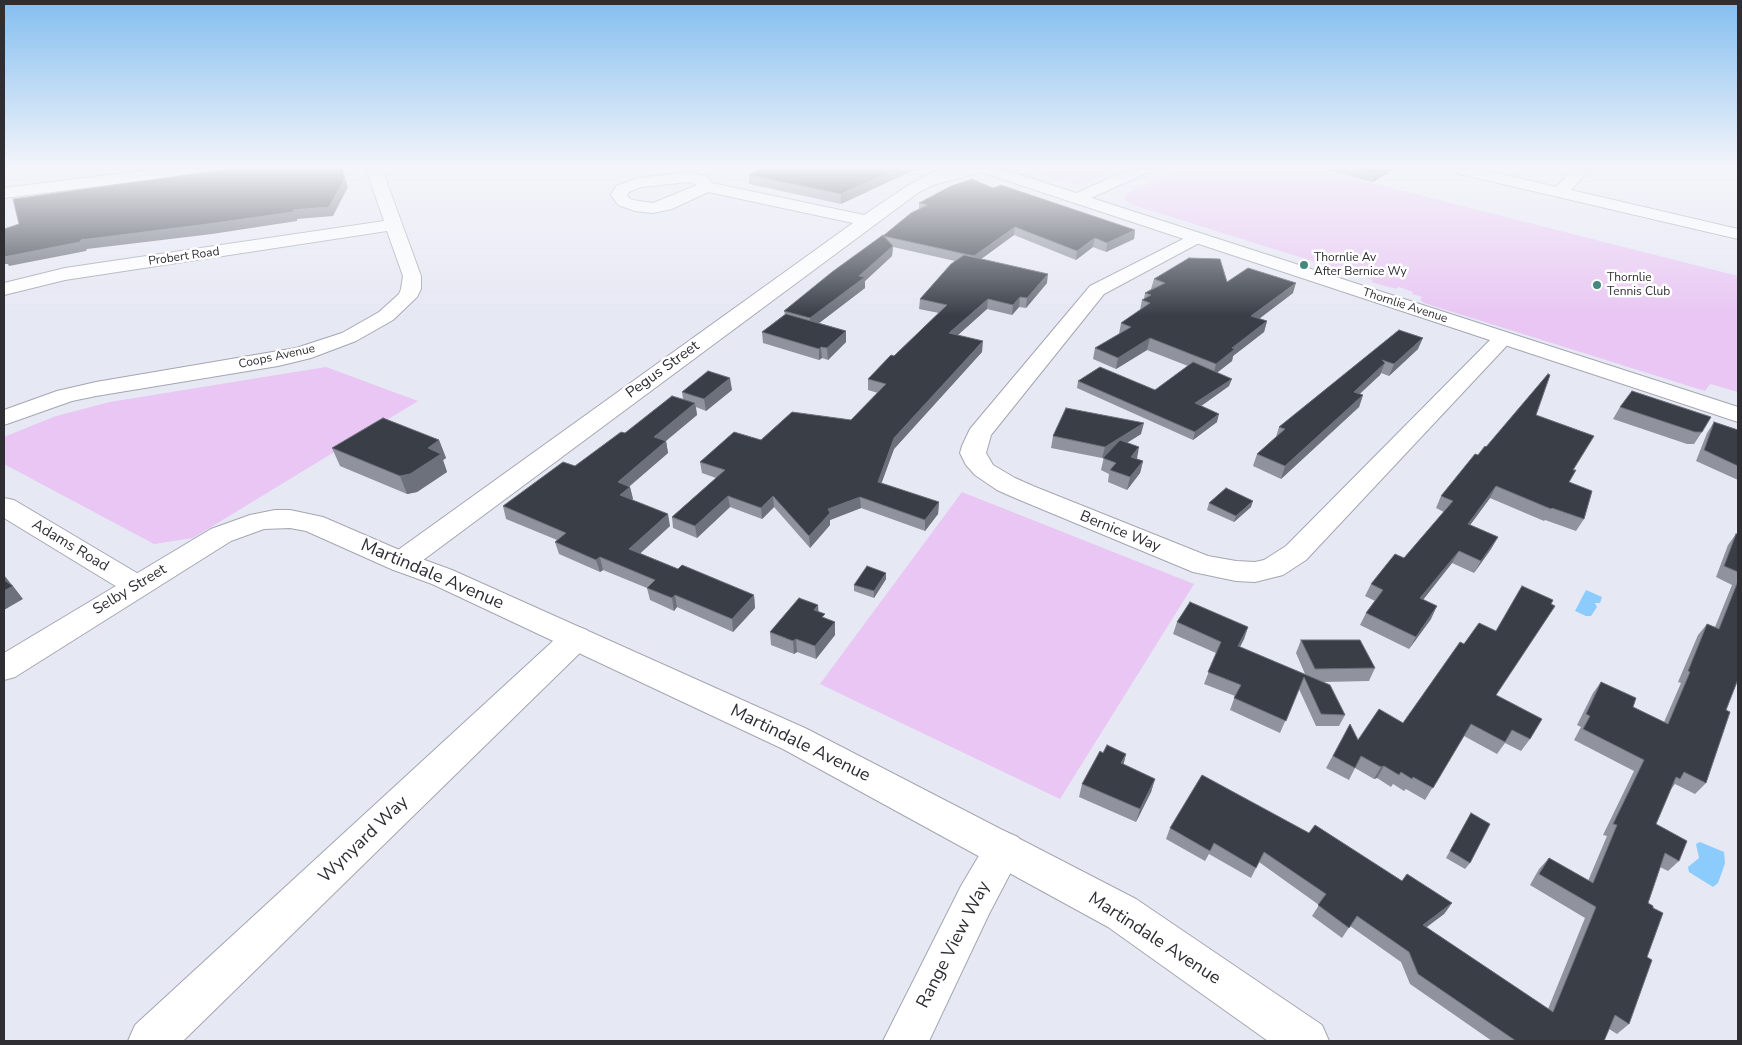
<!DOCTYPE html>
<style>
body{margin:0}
#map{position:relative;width:1742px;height:1045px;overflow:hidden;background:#e6e8f4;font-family:"Nunito Sans",sans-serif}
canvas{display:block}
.frame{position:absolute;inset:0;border:5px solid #2e2e33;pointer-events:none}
</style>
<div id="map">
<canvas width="1742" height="1045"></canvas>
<div class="frame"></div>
</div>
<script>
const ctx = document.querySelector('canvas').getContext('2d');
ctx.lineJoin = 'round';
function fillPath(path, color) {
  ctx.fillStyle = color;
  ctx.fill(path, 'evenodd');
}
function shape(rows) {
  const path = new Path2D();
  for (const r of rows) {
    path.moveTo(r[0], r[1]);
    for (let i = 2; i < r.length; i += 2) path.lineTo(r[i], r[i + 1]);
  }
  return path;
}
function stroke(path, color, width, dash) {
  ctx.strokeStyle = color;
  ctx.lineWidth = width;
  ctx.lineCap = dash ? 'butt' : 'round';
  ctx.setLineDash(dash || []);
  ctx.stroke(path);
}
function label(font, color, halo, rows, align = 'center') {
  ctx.font = font + ' "Nunito Sans",sans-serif';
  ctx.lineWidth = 5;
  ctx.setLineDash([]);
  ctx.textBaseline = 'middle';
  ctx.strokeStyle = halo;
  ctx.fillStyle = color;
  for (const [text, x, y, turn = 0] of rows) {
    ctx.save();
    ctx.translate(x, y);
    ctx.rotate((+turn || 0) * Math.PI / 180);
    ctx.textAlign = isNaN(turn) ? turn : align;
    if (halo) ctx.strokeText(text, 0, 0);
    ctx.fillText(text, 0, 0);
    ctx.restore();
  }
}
const green = shape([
 [1028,169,1118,169,1084,184,1069,184],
 [1181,169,1317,169,1738,276,1738,392,1710,384,1705,391,1424,303,1420,300,1422,297,1412,294,1413,292,1399,287,1396,289,1371,282,1373,280,1133,205,1124,199,1127,193],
 [326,367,418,401,193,538,154,544,4,464,4,437,56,416,110,402],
 [962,492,1194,584,1060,799,820,684]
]);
const water = shape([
 [1586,590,1602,597,1600,603,1595,603,1597,607,1591,616,1586,616,1575,611],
 [1700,842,1724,852,1725,863,1722,872,1718,883,1713,887,1689,872,1688,867,1699,858,1696,844]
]);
const street = shape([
 [366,169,382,169,421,276,421,289,417,297,393,320,356,341,311,358,278,366,96,396,72,401,4,425,4,410,57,391,96,382,296,348,342,333,379,312,399,294,401,289,403,276,387,231,65,280,4,295,4,283,65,268,384,221,366,169],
 [939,169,984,169,982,172,933,185,919,192,411,569,401,572,391,569,387,562,391,555,853,223,708,192,672,209,653,213,635,211,618,205,611,195,616,186,638,178,689,172,708,177,712,183,864,215,907,186,939,169],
 [689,182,697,185,653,203,638,201,630,199,627,195,629,192,641,187,689,182],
 [1130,169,1151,169,1149,172,1082,202,1070,202,1068,199,1070,196,1130,169],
 [1453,169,1481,169,1556,187,1574,169,1590,169,1571,190,1738,229,1738,239,1460,174,1455,172,1453,169],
 [1193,234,1199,235,1202,239,1199,243,1104,294,991,435,986,453,993,465,1015,478,1033,486,1208,556,1236,561,1255,562,1264,560,1286,546,1496,334,1503,332,1510,334,1514,338,1306,560,1283,575,1255,582,1236,581,1193,572,1015,498,997,490,975,475,966,465,960,453,962,446,970,429,1090,286,1193,234],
 [4,498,14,500,147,579,152,586,147,593,137,596,127,593,4,518,4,498],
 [576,626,587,630,592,638,587,646,183,1041,128,1041,135,1025,565,630,576,626],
 [1004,831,1018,837,1023,849,989,914,929,1041,883,1041,961,886,990,837,1004,831]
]);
const secondary = shape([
 [979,169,1002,169,1738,407,1738,422,981,172,979,169],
 [275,510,290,510,323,517,411,555,452,570,807,729,1136,899,1322,1025,1329,1041,1268,1041,1108,927,783,749,432,584,391,569,306,531,290,528,264,529,231,541,15,677,4,680,4,653,211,529,250,515,275,510]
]);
const primary = shape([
 [157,169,203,169,201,172,196,174,4,198,4,188,157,169]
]);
const wall = shape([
 [916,169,841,204,749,184,749,175],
 [1321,169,1394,169,1373,182],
 [993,188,1135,230,1134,239,1106,252,1093,247,1076,260,1014,235,981,259,1047,283,1026,308,1019,307,1012,315,987,309,958,335,982,352,894,449,881,483,939,502,938,514,925,531,861,508,830,520,830,525,810,548,774,507,762,519,730,507,697,538,673,528,672,517,716,478,702,473,700,462,761,440,851,420,878,393,868,390,868,379,894,356,939,313,919,309,920,299,955,261,893,247,892,256,865,281,865,288,819,323,846,331,846,342,828,360,822,358,819,360,763,343,762,332,785,314,784,311,919,209,919,203],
 [1154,279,1227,282,1293,293,1259,319,1267,321,1264,332,1233,356,1232,361,1217,372,1229,386,1201,406,1217,422,1193,440,1077,388,1078,381,1155,390,1188,366,1147,350,1116,369,1093,359,1095,348,1119,334,1121,323,1140,310,1142,300,1144,299,1145,293,1151,289],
 [1399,330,1418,349,1389,376,1381,373,1380,375,1360,394,1363,395,1359,407,1281,479,1253,466,1257,454,1276,437,1279,427],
 [732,390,706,411,696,407,697,415,666,441,668,453,629,487,630,487,633,499,631,500,670,526,640,553,678,569,754,595,755,608,733,632,677,607,674,611,650,600,647,588,603,570,600,572,559,554,555,542,557,540,506,519,503,506,575,466,625,433,683,399,682,392],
 [1620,407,1702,432,1694,444,1687,444,1613,419],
 [1536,415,1574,470,1569,482,1584,519,1576,531,1545,520,1544,521,1490,498,1470,525,1498,537,1491,549,1474,573,1452,563,1423,600,1431,619,1409,649,1360,625,1366,613,1375,601,1365,596,1371,584,1404,558,1444,512,1436,508,1441,496,1486,447],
 [1714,422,1738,430,1738,480,1696,461,1707,433],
 [1141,434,1127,443,1137,459,1143,461,1140,473,1127,490,1108,482,1109,474,1101,470,1104,457,1102,458,1051,448,1053,436],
 [439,440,446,458,443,460,447,472,417,492,407,494,340,466,332,448],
 [1209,503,1251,507,1234,522,1207,510],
 [1736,534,1738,534,1738,681,1737,683,1726,710,1706,783,1695,794,1675,784,1671,789,1656,824,1679,861,1668,871,1660,867,1648,903,1647,957,1629,1024,1617,1034,1609,1029,1604,1041,1492,1041,1410,984,1401,962,1350,926,1342,938,1312,916,1319,905,1259,862,1251,878,1209,854,1205,861,1166,839,1170,828,1309,833,1402,881,1452,903,1444,914,1426,927,1548,1009,1585,918,1530,885,1539,869,1549,858,1588,881,1607,836,1603,835,1634,771,1574,740,1581,727,1577,725,1593,693,1601,682,1633,707,1664,722,1681,683,1678,682,1698,635,1707,624,1715,627,1732,585,1716,577,1728,545],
 [886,579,874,598,854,591,854,585],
 [1522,586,1496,695,1530,739,1521,751,1505,743,1497,754,1464,736,1425,800,1406,789,1404,791,1393,784,1391,787,1377,778,1374,779,1355,768,1349,780,1326,768,1350,724,1358,740,1403,723,1464,644,1496,631],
 [818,612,825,618,835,622,835,635,816,659,797,652,794,654,771,645,770,632],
 [1177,622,1248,627,1244,639,1240,647,1305,674,1296,653,1301,640,1375,668,1369,681,1324,682,1345,715,1339,726,1316,726,1299,689,1280,733,1230,710,1235,696,1204,684,1216,653,1173,634],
 [1103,753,1126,754,1123,764,1155,779,1151,792,1136,822,1079,797,1082,784],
 [1471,813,1470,863,1465,869,1446,858,1467,820]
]);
const shadedWall = shape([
 [897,169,916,169,841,204,841,194],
 [1382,169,1394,169,1373,182,1376,173],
 [345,178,348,187,333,216,297,219,297,221,212,234,87,249,86,251,9,266,8,264,4,264,4,256,81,240,293,210],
 [1015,227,1014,235,973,265,974,256],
 [1135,230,1134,239,1106,252,1107,243],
 [1095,238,1093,247,1076,260,1077,251],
 [893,246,892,256,865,281,865,288,810,330,810,318],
 [1048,274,1047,283,1026,308,1027,298],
 [1296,283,1293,293,1248,327,1251,316],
 [1020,297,1019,307,1012,315,1013,305],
 [988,299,987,309,949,343,949,333],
 [1267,321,1264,332,1233,356,1232,361,1213,376,1216,364,1232,348],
 [846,331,846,342,828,360,827,348],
 [1150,338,1147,350,1116,369,1118,358],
 [1423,338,1418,349,1389,376,1394,364],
 [983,341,982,352,894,449,878,493,878,482,894,438],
 [821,347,822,358,819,360,819,349],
 [1385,363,1380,375,1349,403,1354,392],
 [730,378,732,390,706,411,704,399],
 [1232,379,1229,386,1194,411,1195,403],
 [1363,395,1359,407,1281,479,1285,466],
 [695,403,697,415,656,449,654,437],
 [1219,414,1217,422,1193,440,1195,432],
 [1144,423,1141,434,1102,458,1105,447],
 [439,440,446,458,443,460,447,472,417,492,407,494,400,476,428,448],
 [666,441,668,453,620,494,618,482],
 [1139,447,1137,459,1131,457],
 [1143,461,1140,473,1127,490,1130,477],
 [1496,486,1490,498,1462,536,1468,524],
 [630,487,633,499,622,508,620,495],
 [728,496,730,507,697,538,695,526],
 [773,496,774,507,762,519,761,508],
 [860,497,861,508,830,520,830,525,810,548,809,536,828,509],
 [1253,501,1251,507,1234,522,1236,516],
 [939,502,938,514,925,531,925,520],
 [668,514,670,526,632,561,629,549],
 [1498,537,1491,549,1474,573,1481,561],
 [1459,551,1452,563,1414,611,1420,598],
 [600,557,603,570,600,572,596,560],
 [886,573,886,579,874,598,874,591],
 [4,575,12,585,5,588,4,586],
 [13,586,23,599,4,610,4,591],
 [675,595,677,607,674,611,672,598],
 [754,595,755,608,733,632,732,619],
 [818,605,819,618,814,610],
 [1437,606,1431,619,1409,649,1416,637],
 [835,622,835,635,816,659,815,646],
 [1248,627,1244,639,1234,658,1238,646],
 [796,639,797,652,794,654,793,641],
 [1126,754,1123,767,1121,763],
 [1384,766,1377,778,1374,779,1381,767],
 [1155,779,1151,792,1136,822,1140,809],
 [1452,903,1444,914,1415,936,1423,925]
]);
const building = shape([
 [229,169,342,169,345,178,329,207,293,210,293,212,208,224,81,240,80,242,4,257,4,229,19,224,13,199,229,169],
 [760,169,897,169,841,194,749,175,760,169],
 [1360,169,1382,169,1376,173,1360,169],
 [972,179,993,188,1001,185,1135,230,1107,243,1095,238,1077,251,1015,227,974,256,883,236,911,213,927,205,919,203,951,186,972,179],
 [883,235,893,246,859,276,865,277,810,318,784,311,832,272,883,235],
 [964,255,1048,274,1027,298,1020,297,1013,305,988,299,949,333,983,341,894,438,878,482,939,502,925,520,860,497,828,509,830,513,809,536,773,496,761,508,728,496,695,526,672,517,725,470,700,462,734,432,761,440,792,412,851,420,886,384,868,379,891,355,894,356,947,305,920,299,951,264,964,255],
 [1189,258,1220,259,1227,282,1248,268,1296,283,1251,316,1267,321,1232,348,1235,349,1216,364,1150,338,1118,358,1095,348,1131,327,1121,323,1150,303,1142,300,1151,295,1145,293,1165,283,1154,279,1189,258],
 [786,314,846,331,827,348,821,347,819,349,762,332,786,314],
 [1399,330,1423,338,1394,364,1382,360,1385,363,1354,392,1363,395,1285,466,1257,454,1285,429,1279,427,1399,330],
 [1193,362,1232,379,1195,403,1219,414,1195,432,1078,381,1100,367,1155,390,1193,362],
 [708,371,730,378,704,399,682,392,708,371],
 [1548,374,1550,375,1536,415,1594,436,1573,470,1576,470,1569,482,1592,491,1584,519,1552,508,1551,509,1496,486,1468,524,1498,537,1481,561,1459,551,1420,598,1437,606,1416,637,1366,613,1383,590,1371,584,1395,554,1404,558,1453,501,1441,496,1475,454,1478,455,1485,446,1486,447,1548,374],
 [1632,391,1711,417,1702,432,1695,432,1620,407,1632,391],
 [672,396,695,403,654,437,666,441,618,482,630,487,620,495,668,514,629,549,678,569,682,565,754,595,732,619,675,595,672,598,647,588,655,580,600,557,596,560,555,542,566,533,503,506,563,462,575,466,621,432,625,433,672,396],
 [1066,408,1144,423,1105,447,1053,436,1066,408],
 [383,418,439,440,428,448,441,454,410,474,400,476,332,448,383,418],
 [1714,422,1738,430,1738,466,1704,450,1714,422],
 [1120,440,1139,447,1131,457,1143,461,1130,477,1110,470,1116,463,1103,458,1120,440],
 [1226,488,1253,501,1236,516,1209,503,1226,488],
 [1736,534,1738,534,1738,572,1724,566,1736,534],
 [867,566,886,573,874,591,854,585,867,566],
 [4,580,13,586,4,591,4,580],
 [1738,581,1738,679,1726,710,1730,712,1706,783,1684,772,1680,779,1676,777,1656,824,1687,841,1679,861,1665,853,1648,903,1653,906,1653,908,1663,913,1647,957,1652,960,1629,1024,1615,1015,1604,1041,1516,1041,1418,974,1409,952,1357,916,1349,928,1318,905,1326,894,1264,852,1256,868,1214,843,1210,851,1170,828,1202,775,1309,833,1315,825,1402,881,1407,874,1452,903,1423,925,1553,1012,1596,907,1539,874,1549,858,1593,883,1617,825,1613,824,1644,760,1583,729,1590,716,1586,714,1601,682,1636,698,1633,707,1668,724,1690,672,1688,671,1707,624,1719,629,1738,581],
 [1522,586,1553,600,1551,604,1555,606,1496,695,1542,719,1530,739,1512,730,1505,742,1471,724,1433,788,1413,777,1412,779,1401,772,1399,775,1384,766,1381,767,1361,756,1355,768,1333,756,1350,724,1358,740,1379,709,1403,723,1460,642,1464,644,1479,623,1496,631,1522,586],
 [799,598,818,605,814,610,825,614,822,617,835,622,815,646,796,639,793,641,770,632,799,598],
 [1190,602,1248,627,1238,646,1330,685,1345,715,1321,714,1304,677,1286,721,1234,698,1241,685,1208,672,1221,642,1177,622,1190,602],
 [1301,640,1360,640,1375,668,1315,669,1301,640],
 [1107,745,1126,754,1121,763,1155,779,1140,809,1082,784,1100,751,1103,753,1107,745],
 [1471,813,1490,824,1470,863,1450,851,1471,813]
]);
const markers = [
 [1304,265,5,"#44897f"],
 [1597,285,5,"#44897f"]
];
const farStreetnames = [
 ["Probert Road",184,257,-8],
 ["Thornlie Avenue",1405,306,18],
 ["Coops Avenue",277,357,-12]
];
const farPoinames = [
 ["Thornlie Av",1314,258],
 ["After Bernice Wy",1314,272],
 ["Thornlie",1607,278],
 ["Tennis Club",1607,292]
];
const streetNames = [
 ["Pegus Street",663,370,-36],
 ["Bernice Way",1120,532,22],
 ["Adams Road",70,546,31],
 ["Selby Street",130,590,-31]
];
const nearStreetnames = [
 ["Martindale Avenue",432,575,23],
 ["Martindale Avenue",800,744,26],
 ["Wynyard Way",364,840,-44],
 ["Martindale Avenue",1154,939,33],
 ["Range View Way",954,945,-63]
];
fillPath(green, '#e9c6f3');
fillPath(water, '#8cccfc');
stroke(street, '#a4a6b1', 2);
stroke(secondary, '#a4a6b1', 2);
stroke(primary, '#a4a6b1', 2);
fillPath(street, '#fff');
fillPath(secondary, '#fff');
fillPath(primary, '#fff');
fillPath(wall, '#90939e');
fillPath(shadedWall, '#6d717b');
fillPath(building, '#393e47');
stroke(building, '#6d717b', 1);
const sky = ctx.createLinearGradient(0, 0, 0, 316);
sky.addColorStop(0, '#83bef0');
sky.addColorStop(0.53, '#f4f5fa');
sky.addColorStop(1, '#f4f5fa00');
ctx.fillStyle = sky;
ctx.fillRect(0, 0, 1742, 316);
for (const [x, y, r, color] of markers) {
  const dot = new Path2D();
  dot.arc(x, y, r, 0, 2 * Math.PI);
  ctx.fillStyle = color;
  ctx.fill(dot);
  stroke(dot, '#fff', 2);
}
label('12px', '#2e2e33', '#fff', farStreetnames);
label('12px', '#2e2e33', '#fff', farPoinames, 'left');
label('15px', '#2e2e33', '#fff', streetNames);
label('18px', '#2e2e33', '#fff', nearStreetnames);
</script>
